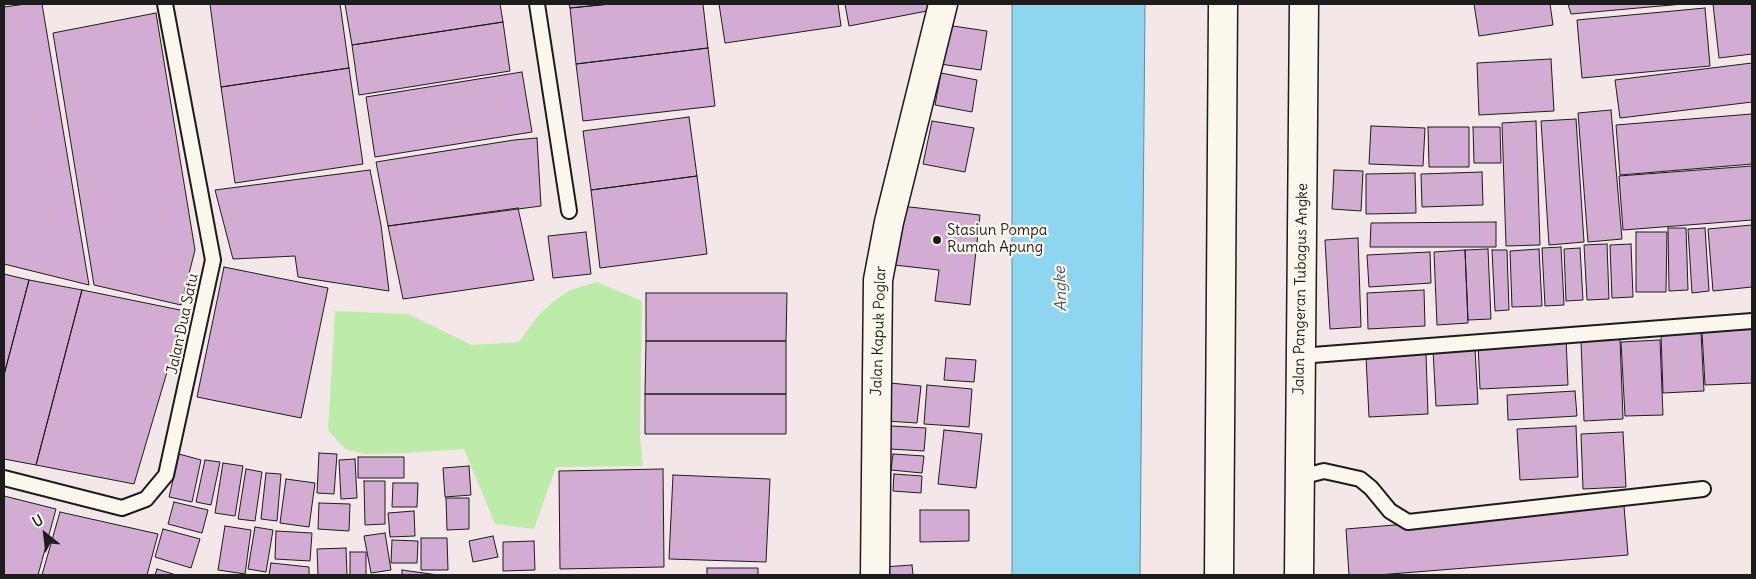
<!DOCTYPE html>
<style>
body{margin:0}
#map{position:relative;width:1756px;height:579px;overflow:hidden;background:#f3e8e7;font-family:Delius,sans-serif}
canvas{display:block}
.frame{position:absolute;inset:0;border:5px solid #1c1c1c;pointer-events:none}
.north{position:absolute;left:20px;top:509px;width:50px;height:50px;-webkit-text-stroke:4px #fbf7ec;paint-order:stroke;rotate:331deg;font-size:14px;font-weight:700;line-height:20px;text-align:center;color:#1c1c1c}
.north::after{content:'';display:block;margin:auto;width:18px;height:22px;background:#1c1c1c;clip-path:polygon(50% 0,100% 100%,50% 72%,0 100%)}
</style>
<div id="map">
<canvas width="1756" height="579"></canvas>
<div class="frame"></div>
<div class="north">U</div>
</div>
<script>
const ctx = document.querySelector('canvas').getContext('2d');
ctx.lineJoin = 'round';
function fillPath(path, color) {
  ctx.fillStyle = color;
  ctx.fill(path, 'evenodd');
}
function shape(rows) {
  const path = new Path2D();
  for (const r of rows) {
    path.moveTo(r[0], r[1]);
    for (let i = 2; i < r.length; i += 2) path.lineTo(r[i], r[i + 1]);
  }
  return path;
}
function stroke(path, color, width, dash) {
  ctx.strokeStyle = color;
  ctx.lineWidth = width;
  ctx.lineCap = dash ? 'butt' : 'round';
  ctx.setLineDash(dash || []);
  ctx.stroke(path);
}
function label(font, color, halo, rows, align = 'center') {
  ctx.font = font + ' Delius,sans-serif';
  ctx.lineWidth = 4.5;
  ctx.setLineDash([]);
  ctx.textBaseline = 'middle';
  ctx.strokeStyle = halo;
  ctx.fillStyle = color;
  for (const [text, x, y, turn = 0] of rows) {
    ctx.save();
    ctx.translate(x, y);
    ctx.rotate((+turn || 0) * Math.PI / 180);
    ctx.textAlign = isNaN(turn) ? turn : align;
    if (halo) ctx.strokeText(text, 0, 0);
    ctx.fillText(text, 0, 0);
    ctx.restore();
  }
}
const green = shape([
 [597,282,642,301,640,435,643,466,556,467,534,529,495,524,464,449,406,453,365,454,345,449,328,430,335,311,408,314,472,345,519,342,537,317,554,301,570,290]
]);
const water = shape([
 [1012,4,1145,4,1140,575,1012,575,1012,4]
]);
const building = shape([
 [26,4,42,4,89,285,4,264,4,7,26,4],
 [210,4,340,4,349,68,221,87,210,4],
 [345,4,500,4,503,22,352,45,345,4],
 [569,4,610,4,570,8,569,4],
 [610,4,703,4,708,48,576,64,570,8,610,4],
 [719,4,838,4,841,26,725,43,719,4],
 [845,4,928,4,927,11,849,26,845,4],
 [1474,4,1550,4,1553,25,1479,36,1474,4],
 [1568,4,1683,4,1571,14,1568,4],
 [1713,4,1752,4,1752,54,1719,58,1713,4],
 [1705,8,1710,66,1582,78,1577,20,1705,8],
 [156,13,195,250,181,305,94,285,53,33,156,13],
 [503,22,510,71,359,95,352,45,503,22],
 [946,25,987,31,981,70,940,64,946,25],
 [708,48,715,106,583,121,576,64,708,48],
 [1551,59,1554,111,1479,115,1477,63,1551,59],
 [1752,63,1752,102,1620,118,1615,80,1752,63],
 [349,68,363,164,235,183,221,87,349,68],
 [522,72,532,132,375,157,366,97,522,72],
 [941,73,977,80,972,112,935,105,941,73],
 [1611,110,1622,239,1588,242,1578,113,1611,110],
 [1752,114,1752,164,1620,175,1616,125,1752,114],
 [689,117,697,176,591,190,583,131,689,117],
 [1576,119,1584,242,1549,245,1541,121,1576,119],
 [932,121,974,128,965,172,923,164,932,121],
 [1536,121,1540,245,1506,246,1502,123,1536,121],
 [1371,126,1425,128,1423,166,1369,164,1371,126],
 [1428,127,1469,127,1469,167,1429,167,1428,127],
 [1473,127,1500,127,1501,163,1474,163,1473,127],
 [537,138,541,206,388,226,376,162,514,140,537,138],
 [1752,166,1752,220,1623,230,1619,176,1752,166],
 [370,170,381,225,389,291,298,277,295,256,233,259,215,190,370,170],
 [1334,170,1363,171,1361,211,1332,209,1334,170],
 [1482,172,1483,205,1422,207,1421,174,1482,172],
 [1415,173,1416,213,1366,214,1366,174,1415,173],
 [697,176,707,254,600,268,591,190,697,176],
 [901,206,980,215,970,305,935,301,939,270,894,265,901,206],
 [518,208,534,280,403,299,388,226,518,208],
 [1496,222,1496,247,1370,247,1371,223,1496,222],
 [1752,225,1752,287,1713,291,1708,229,1752,225],
 [1668,228,1686,228,1688,290,1669,291,1668,228],
 [1705,228,1709,291,1692,293,1688,229,1705,228],
 [586,232,591,274,553,278,548,236,586,232],
 [1636,232,1667,232,1666,292,1636,292,1636,232],
 [1358,238,1361,327,1330,329,1325,240,1358,238],
 [1607,244,1609,299,1587,300,1584,245,1607,244],
 [1631,244,1633,297,1612,298,1610,245,1631,244],
 [1561,247,1564,305,1545,306,1542,248,1561,247],
 [1580,248,1583,300,1566,301,1564,249,1580,248],
 [1488,249,1491,319,1468,320,1465,250,1488,249],
 [1539,249,1542,306,1512,307,1510,251,1539,249],
 [1465,250,1468,323,1437,325,1434,252,1465,250],
 [1492,250,1507,250,1509,310,1495,311,1492,250],
 [1430,252,1431,283,1369,287,1367,255,1430,252],
 [224,267,328,288,301,418,197,397,224,267],
 [4,274,29,280,4,375,4,274],
 [29,280,82,290,36,465,4,459,4,375,29,280],
 [82,290,185,311,134,484,36,465,82,290],
 [1424,290,1425,326,1368,329,1367,293,1424,290],
 [646,293,787,293,786,341,646,341,646,293],
 [1752,329,1752,383,1705,385,1702,332,1752,329],
 [1701,332,1704,391,1663,393,1661,334,1701,332],
 [1566,338,1568,385,1480,389,1478,343,1566,338],
 [1620,339,1623,419,1584,421,1581,341,1620,339],
 [1660,340,1663,415,1625,416,1621,342,1660,340],
 [646,341,786,341,786,394,645,394,646,341],
 [1475,349,1478,404,1436,406,1433,350,1475,349],
 [1426,354,1428,414,1369,417,1366,357,1426,354],
 [946,358,976,360,974,382,944,380,946,358],
 [890,383,921,386,917,423,886,421,890,383],
 [927,385,972,389,969,427,924,424,927,385],
 [1575,391,1577,416,1508,420,1507,395,1575,391],
 [645,394,786,394,786,434,645,434,645,394],
 [891,426,926,428,924,451,890,449,891,426],
 [1576,426,1578,477,1520,480,1517,429,1576,426],
 [944,430,982,434,976,488,938,484,944,430],
 [1623,432,1626,487,1583,489,1581,434,1623,432],
 [319,453,337,454,334,494,317,493,319,453],
 [179,454,201,460,192,502,169,497,179,454],
 [893,454,924,456,922,473,891,470,893,454],
 [358,457,404,457,404,478,358,478,358,457],
 [355,459,357,498,341,499,339,460,355,459],
 [205,460,220,462,211,505,196,502,205,460],
 [223,463,243,466,235,516,215,513,223,463],
 [469,466,471,495,445,497,443,468,469,466],
 [246,469,262,472,255,521,238,519,246,469],
 [663,469,664,567,560,569,559,471,663,469],
 [266,473,281,474,277,521,261,519,266,473],
 [894,474,922,476,921,493,893,491,894,474],
 [673,475,770,479,766,562,669,559,673,475],
 [286,479,315,483,309,527,280,523,286,479],
 [364,481,385,481,385,524,365,525,364,481],
 [393,483,418,483,417,507,392,507,393,483],
 [4,496,56,509,38,575,4,575,4,496],
 [446,498,469,498,469,529,447,530,446,498],
 [174,502,208,510,202,533,168,524,174,502],
 [319,503,350,504,349,531,318,529,319,503],
 [1624,506,1628,555,1378,575,1349,575,1346,529,1624,506],
 [920,510,969,510,969,541,920,542,920,510],
 [414,511,415,536,390,537,388,513,414,511],
 [60,512,158,534,147,575,42,575,60,512],
 [225,526,251,530,245,574,218,570,225,526],
 [255,527,273,530,266,572,248,569,255,527],
 [163,529,200,539,191,568,155,557,163,529],
 [276,531,312,533,310,561,275,559,276,531],
 [385,533,391,570,371,573,364,536,385,533],
 [493,536,498,557,473,562,469,541,493,536],
 [421,538,447,538,448,570,421,570,421,538],
 [392,540,418,541,417,563,391,563,392,540],
 [534,541,535,570,503,571,503,542,534,541],
 [346,548,347,575,318,575,317,549,346,548],
 [350,552,366,552,366,575,350,575,350,552],
 [271,563,309,567,309,575,269,575,271,563],
 [912,565,913,575,884,575,883,567,912,565],
 [707,568,758,568,758,575,707,575,707,568],
 [157,569,176,575,155,575,157,569],
 [402,570,438,575,402,575,402,570]
]);
const lane = shape([
 [537,4,569,211],
 [1300,356,1752,321],
 [1300,477,1324,471,1360,479,1371,488,1390,511,1408,522,1703,489],
 [4,478,122,508,146,499,166,475,213,260,165,4]
]);
const secondary = shape([
 [875,575,878,280,889,222,943,4],
 [1219,575,1223,4],
 [1299,575,1304,4]
]);
const markers = [
 [937,240,5,"#1c1c1c"]
];
const poiNames = [
 ["Stasiun Pompa",947,231],
 ["Rumah Apung",947,248]
];
const streetNames = [
 ["Jalan Pangeran Tubagus Angke",1301,289,-89],
 ["Jalan Dua Satu",183,324,-78],
 ["Jalan Kapuk Poglar",879,331,-88]
];
const waterNames = [
 ["Angke",1061,289,-92]
];
fillPath(green, '#bdecaa');
fillPath(water, '#8ed6ef');
stroke(water, '#608c9b', 1);
fillPath(building, '#d3acd3');
stroke(building, '#1c1c1c', 1);
stroke(lane, '#1c1c1c', 18);
stroke(secondary, '#1c1c1c', 31);
stroke(lane, '#fbf7ec', 14);
stroke(secondary, '#fbf7ec', 28);
for (const [x, y, r, color] of markers) {
  const dot = new Path2D();
  dot.arc(x, y, r, 0, 2 * Math.PI);
  ctx.fillStyle = color;
  ctx.fill(dot);
  stroke(dot, '#fbf7ec', 2);
}
label('15px', '#1c1c1c', '#fbf7ec', poiNames, 'left');
label('15px', '#1c1c1c', '#fbf7ec', streetNames);
label('italic 16px', '#445d66', '#fbf7ec', waterNames);
</script>
